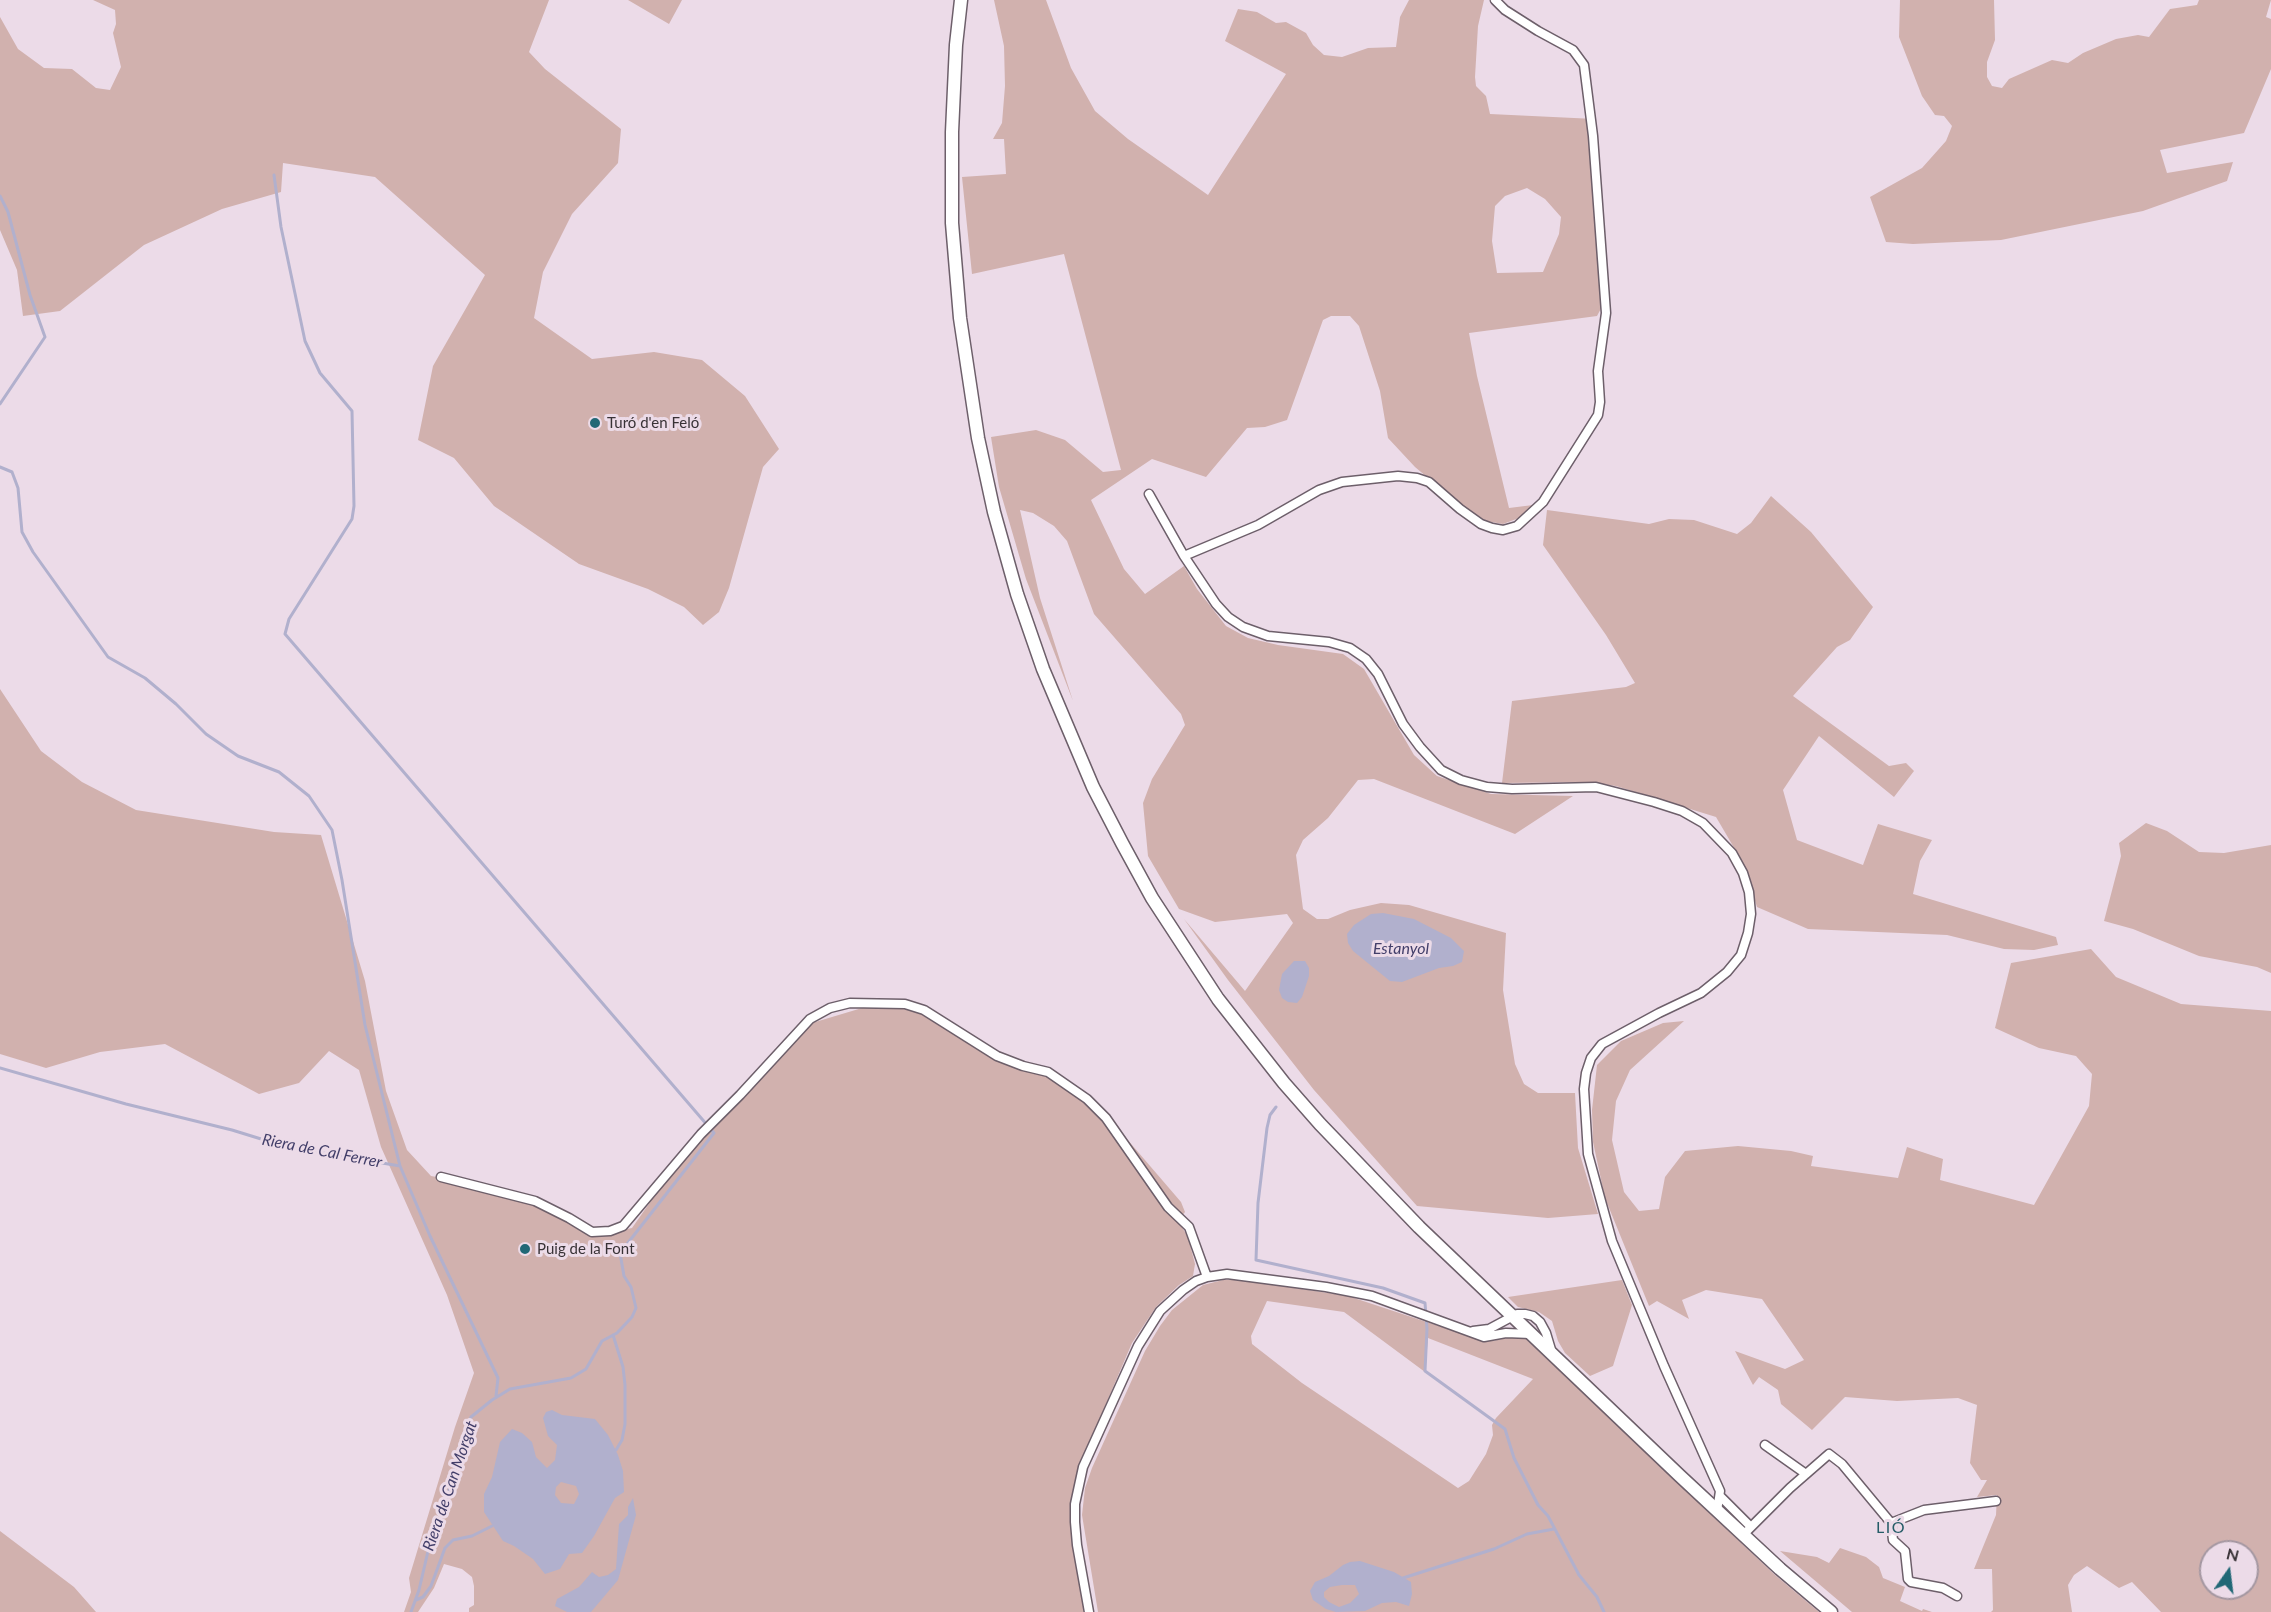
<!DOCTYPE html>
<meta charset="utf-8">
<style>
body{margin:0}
#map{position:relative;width:2271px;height:1612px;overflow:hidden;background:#ecdbe8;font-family:Lato,sans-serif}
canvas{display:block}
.north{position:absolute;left:2199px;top:1540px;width:60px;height:60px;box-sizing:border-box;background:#ecdbe8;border:2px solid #a497a1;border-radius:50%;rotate:14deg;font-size:16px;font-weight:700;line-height:24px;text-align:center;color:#383236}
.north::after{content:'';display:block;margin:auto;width:21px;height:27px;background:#216876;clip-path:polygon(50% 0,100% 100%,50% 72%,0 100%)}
</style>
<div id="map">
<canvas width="2271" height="1612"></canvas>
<div class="north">N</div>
</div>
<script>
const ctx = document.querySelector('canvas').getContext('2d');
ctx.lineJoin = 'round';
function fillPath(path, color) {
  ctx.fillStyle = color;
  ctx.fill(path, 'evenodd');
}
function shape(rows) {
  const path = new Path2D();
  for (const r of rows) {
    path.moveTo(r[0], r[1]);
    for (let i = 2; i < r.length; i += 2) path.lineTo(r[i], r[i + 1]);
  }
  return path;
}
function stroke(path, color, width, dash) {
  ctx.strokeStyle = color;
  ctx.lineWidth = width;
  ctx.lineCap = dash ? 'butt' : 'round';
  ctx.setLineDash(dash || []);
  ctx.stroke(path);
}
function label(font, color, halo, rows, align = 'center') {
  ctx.font = font + ' Lato,sans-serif';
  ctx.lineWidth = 6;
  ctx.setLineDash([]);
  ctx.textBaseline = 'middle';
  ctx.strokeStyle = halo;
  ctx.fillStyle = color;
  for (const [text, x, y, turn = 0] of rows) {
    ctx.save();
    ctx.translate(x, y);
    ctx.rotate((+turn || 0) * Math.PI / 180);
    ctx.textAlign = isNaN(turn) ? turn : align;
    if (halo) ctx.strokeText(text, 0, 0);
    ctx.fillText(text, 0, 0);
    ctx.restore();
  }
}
const green = shape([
 [93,0,549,0,529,52,545,69,621,129,618,163,572,214,543,272,534,318,592,359,654,352,702,360,745,396,779,449,763,467,729,588,719,612,703,625,684,607,648,589,579,564,494,506,454,458,418,440,433,366,485,275,375,177,283,163,281,192,222,209,144,245,60,311,23,316,17,270,0,230,0,17,18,49,44,68,72,69,96,88,110,90,121,67,113,33,116,24,115,10],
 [628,0,682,0,669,24],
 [994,0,1046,0,1071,68,1095,111,1128,139,1208,195,1286,74,1225,41,1238,9,1257,12,1276,23,1286,22,1306,33,1313,45,1324,55,1342,57,1368,48,1396,47,1400,17,1409,0,1484,0,1478,26,1475,77,1476,86,1486,96,1490,114,1595,119,1606,299,1597,316,1469,333,1477,376,1509,508,1533,505,1519,518,1503,524,1486,521,1458,503,1415,467,1388,438,1380,391,1359,326,1350,316,1331,316,1323,320,1287,420,1265,427,1247,428,1206,477,1152,459,1091,500,1124,569,1145,594,1184,566,1197,589,1226,626,1248,638,1278,645,1343,654,1364,669,1414,755,1437,776,1491,794,1573,796,1515,834,1374,779,1358,780,1328,818,1303,840,1296,855,1303,909,1317,919,1328,919,1350,910,1381,903,1409,905,1506,933,1503,990,1515,1064,1524,1084,1538,1093,1575,1093,1578,1148,1598,1214,1548,1218,1417,1206,1314,1090,1228,980,1184,919,1245,991,1293,923,1287,914,1215,922,1179,909,1148,856,1143,803,1152,779,1185,725,1181,714,1094,614,1067,541,1054,526,1033,513,1020,510,1040,598,1073,701,1026,579,999,487,991,437,1036,430,1065,440,1103,472,1121,470,1064,254,972,274,962,177,1006,174,1004,139,993,139,1002,123,1005,86,1004,46],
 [1527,188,1545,199,1561,217,1559,234,1543,272,1497,273,1492,241,1495,206,1505,196],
 [1900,0,1994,0,1995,40,1987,62,1987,77,1992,86,2002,88,2009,79,2052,60,2068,63,2083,53,2116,39,2138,35,2149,37,2170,9,2197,5,2199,0,2271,0,2266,17,2271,19,2271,69,2244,133,2160,150,2167,173,2233,162,2227,181,2143,211,2001,240,1913,244,1886,242,1870,197,1922,168,1946,141,1952,126,1944,116,1935,115,1922,96,1899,37],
 [1771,496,1811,532,1873,607,1850,640,1837,647,1793,696,1889,766,1906,763,1914,771,1894,797,1819,736,1783,790,1797,840,1863,865,1878,824,1932,840,1920,861,1913,894,2056,937,2058,945,2034,950,2004,949,1947,935,1808,929,1757,907,1743,863,1716,817,1616,786,1587,782,1502,783,1512,701,1626,687,1635,683,1606,635,1543,545,1547,510,1649,524,1669,519,1694,520,1737,534,1751,523],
 [0,689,41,751,82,782,136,810,274,832,321,835,365,981,386,1091,407,1150,431,1176,458,1181,487,1192,550,1210,602,1234,632,1228,672,1171,702,1136,812,1023,862,1008,893,1007,917,1011,970,1035,1015,1061,1058,1078,1098,1108,1126,1138,1181,1202,1185,1212,1178,1221,1188,1237,1195,1264,1193,1276,1179,1285,1156,1307,1132,1343,1079,1467,1070,1504,1070,1524,1086,1612,469,1612,469,1608,474,1605,474,1586,472,1577,462,1569,444,1564,434,1588,418,1612,404,1612,411,1592,409,1578,455,1427,474,1373,447,1295,381,1147,359,1070,329,1051,299,1083,259,1094,165,1044,100,1052,46,1068,0,1054],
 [2146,823,2167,831,2199,852,2224,853,2271,845,2271,973,2257,967,2199,956,2133,929,2104,921,2121,856,2119,843],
 [2091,949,2116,977,2181,1004,2271,1011,2271,1612,2161,1612,2132,1582,2119,1588,2087,1566,2074,1575,2068,1585,2072,1612,1991,1612,1993,1610,1992,1569,1974,1569,1996,1515,1997,1495,1977,1497,1987,1480,1981,1480,1970,1463,1977,1405,1958,1398,1897,1401,1845,1397,1812,1430,1781,1404,1778,1390,1759,1377,1753,1385,1735,1351,1785,1369,1804,1360,1762,1299,1706,1290,1682,1300,1689,1319,1657,1301,1649,1306,1605,1198,1593,1142,1592,1110,1597,1065,1621,1041,1663,1023,1684,1021,1630,1070,1616,1101,1612,1140,1624,1192,1639,1211,1659,1209,1665,1177,1685,1151,1738,1146,1791,1151,1813,1156,1811,1166,1898,1178,1907,1147,1943,1159,1940,1180,2034,1205,2089,1106,2092,1074,2076,1056,2039,1048,1995,1028,2011,963],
 [2211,1552,2247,1552,2247,1588,2211,1588],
 [1223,1280,1242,1280,1348,1296,1481,1340,1492,1341,1517,1336,1526,1339,1775,1575,1819,1612,1098,1612,1082,1515,1085,1488,1092,1468,1145,1351,1160,1326,1172,1310,1203,1285],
 [1267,1301,1344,1312,1425,1372,1428,1338,1533,1379,1496,1418,1492,1425,1493,1435,1486,1454,1469,1481,1458,1488,1302,1383,1252,1344,1251,1336],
 [1622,1280,1632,1305,1613,1366,1590,1376,1565,1353,1558,1341,1552,1321,1539,1312,1518,1307,1508,1297],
 [0,1531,74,1587,96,1612,0,1612],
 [1840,1548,1866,1557,1879,1567,1883,1578,1905,1587,1900,1601,1922,1611,1923,1609,1932,1612,1852,1612,1780,1551,1817,1557,1829,1563]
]);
const water = shape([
 [1383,913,1414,919,1451,938,1464,951,1462,962,1453,966,1439,968,1402,982,1390,981,1353,951,1348,943,1347,934,1354,925,1371,914],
 [1294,961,1305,961,1309,968,1309,976,1302,997,1297,1003,1288,1002,1282,998,1279,990,1282,974],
 [552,1410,562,1415,595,1419,608,1435,618,1455,623,1471,624,1492,615,1498,594,1536,582,1553,569,1554,560,1569,545,1574,533,1559,514,1546,503,1541,484,1512,484,1494,492,1477,500,1442,512,1429,522,1433,532,1442,536,1457,547,1468,555,1460,557,1445,548,1436,543,1418,546,1412],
 [561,1482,576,1486,579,1494,574,1504,561,1503,555,1495,556,1487],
 [633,1498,636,1515,618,1580,591,1612,567,1612,555,1606,557,1599,579,1587,592,1572,599,1577,608,1575,616,1569,619,1524,628,1515,628,1507],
 [1360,1561,1394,1572,1411,1582,1412,1594,1409,1606,1396,1602,1382,1603,1365,1611,1336,1612,1326,1609,1313,1600,1310,1591,1315,1582,1329,1576,1343,1565,1350,1562],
 [1342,1585,1355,1585,1359,1594,1350,1603,1339,1607,1329,1602,1324,1597,1324,1592,1330,1587]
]);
const stream = shape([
 [274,175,281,227,305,341,320,373,352,411,354,506,352,519,289,619,285,634,714,1133,620,1253,624,1276,631,1287,636,1308,632,1317,617,1333,602,1341,586,1369,571,1378,510,1389,492,1400,471,1417,461,1446,444,1509,432,1534,419,1590,411,1612],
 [0,196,8,212,30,295,45,337,0,404],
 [0,467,12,472,18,488,22,532,33,552,108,657,145,678,176,704,206,734,238,756,279,772,309,796,332,830,342,880,365,1025,400,1166],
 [0,1068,126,1104,232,1130,287,1147,400,1166,430,1236,498,1378,496,1396],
 [1276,1107,1270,1115,1267,1128,1258,1203,1256,1260,1383,1288,1425,1303,1427,1329,1425,1371,1505,1429,1514,1458,1538,1505,1548,1516,1579,1575,1597,1597,1604,1612],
 [613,1335,623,1367,625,1385,625,1424,622,1440,616,1450],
 [1403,1578,1494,1549,1527,1534,1554,1529],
 [416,1600,423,1597,431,1586,445,1548,453,1540,472,1536,492,1526]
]);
const street = shape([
 [1149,494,1184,556,1216,604,1228,617,1243,627,1268,636,1329,642,1350,648,1366,659,1378,674,1403,724,1420,747,1441,770,1461,780,1487,787,1512,789,1596,787,1654,802,1682,811,1703,823,1732,853,1743,873,1749,892,1751,914,1748,933,1741,955,1727,972,1701,993,1659,1013,1602,1044,1591,1058,1586,1073,1584,1089,1588,1154,1612,1241,1664,1366,1720,1491,1717,1511],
 [1184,556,1258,525,1319,490,1342,482,1398,476,1417,478,1429,482,1460,509,1481,524,1492,528,1503,530,1517,526,1543,502,1598,415,1600,402,1598,371,1606,313,1593,136,1584,65,1573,50,1538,31,1505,10,1495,0],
 [441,1177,535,1201,569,1218,592,1232,610,1231,623,1226,701,1134,740,1095,810,1019,830,1008,850,1003,905,1004,924,1010,997,1056,1023,1066,1048,1072,1087,1099,1106,1118,1168,1207,1189,1227,1207,1277],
 [1473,1331,1489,1329,1517,1314,1525,1314,1533,1316,1540,1322,1546,1333,1552,1353],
 [1765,1445,1806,1474],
 [1720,1496,1750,1526],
 [1891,1523,1924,1510,1996,1501],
 [1743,1535,1790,1488,1829,1454,1842,1464,1891,1523,1893,1540,1905,1551,1908,1579,1911,1582,1943,1588,1957,1596],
 [1089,1612,1077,1545,1075,1522,1075,1504,1083,1467,1138,1346,1160,1311,1183,1290,1196,1281,1207,1277,1227,1274,1326,1287,1372,1296,1484,1337,1506,1333,1531,1334]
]);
const secondary = shape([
 [961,0,956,45,952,132,952,223,960,318,978,438,994,512,1017,594,1043,669,1093,787,1122,843,1152,898,1218,999,1284,1083,1320,1124,1419,1227,1680,1476,1780,1569,1831,1612]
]);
const markers = [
 [595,423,6,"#216876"],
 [525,1249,6,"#216876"]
];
const poiNames = [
 ["Turó d'en Feló",607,423],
 ["Puig de la Font",537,1249]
];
const waterNames = [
 ["Estanyol",1401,949],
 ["Riera de Cal Ferrer",322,1151,11],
 ["Riera de Can Morgat",450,1486,-71]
];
const neighbourhoodNames = [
 ["LIÓ",1891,1528]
];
fillPath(green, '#d1b1ae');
fillPath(water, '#b1b0cd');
stroke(stream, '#b1b0cd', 3);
stroke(street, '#6d5f6a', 11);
stroke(secondary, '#6d5f6a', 15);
stroke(street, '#fff', 8);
stroke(secondary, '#fff', 12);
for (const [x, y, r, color] of markers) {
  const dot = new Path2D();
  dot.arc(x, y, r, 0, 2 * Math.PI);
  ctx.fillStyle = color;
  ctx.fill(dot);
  stroke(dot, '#ecdbe8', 2);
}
label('15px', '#383236', '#ecdbe8', poiNames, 'left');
label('italic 16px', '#423e69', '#ecdbe8', waterNames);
ctx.letterSpacing = '1.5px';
label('16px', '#255c67', '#ecdbe8', neighbourhoodNames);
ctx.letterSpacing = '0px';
</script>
